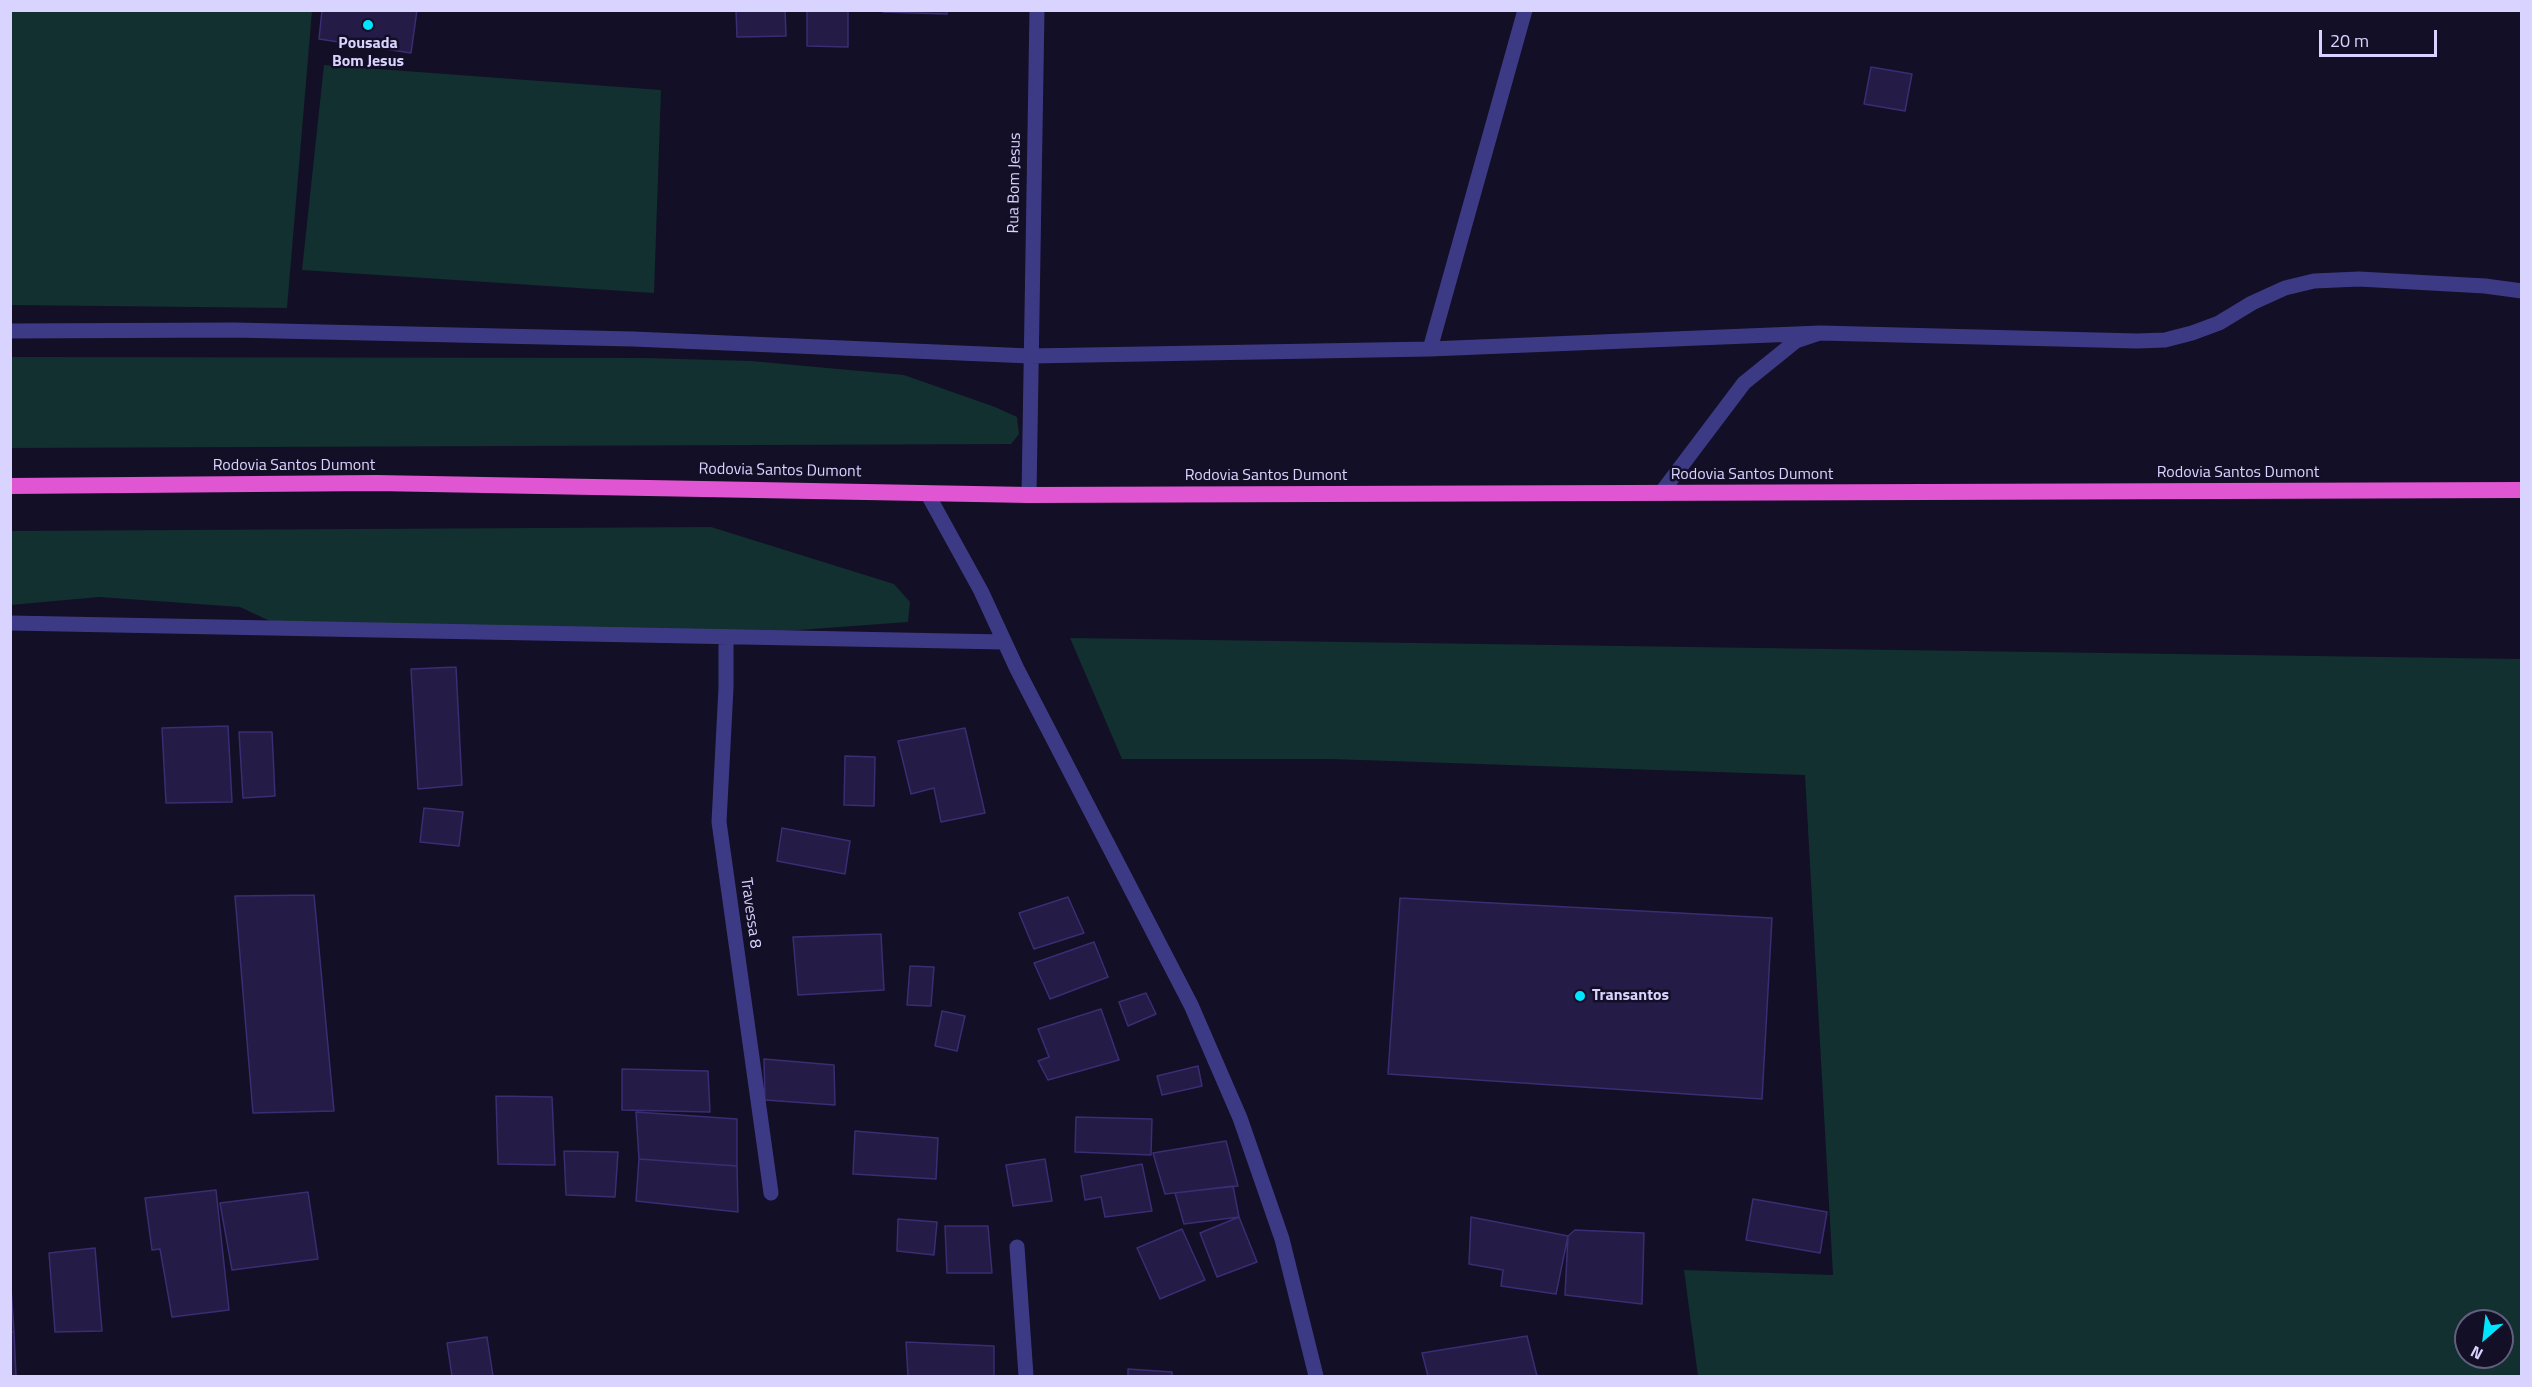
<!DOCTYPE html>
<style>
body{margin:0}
#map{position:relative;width:2532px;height:1387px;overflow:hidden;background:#130f26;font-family:"Titillium Web",sans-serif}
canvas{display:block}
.frame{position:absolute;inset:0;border:12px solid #d9d4ff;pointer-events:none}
.north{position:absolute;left:2454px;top:1309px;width:60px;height:60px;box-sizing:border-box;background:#130f26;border:2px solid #625e7d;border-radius:50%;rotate:208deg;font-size:16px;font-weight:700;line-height:24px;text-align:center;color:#d9d4ff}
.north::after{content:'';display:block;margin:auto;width:21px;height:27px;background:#00e5ff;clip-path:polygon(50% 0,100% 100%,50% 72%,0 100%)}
.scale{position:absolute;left:2319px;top:30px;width:118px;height:27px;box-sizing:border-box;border:3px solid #d9d4ff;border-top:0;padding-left:8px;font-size:18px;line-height:21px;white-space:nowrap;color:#d9d4ff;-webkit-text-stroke:4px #130f26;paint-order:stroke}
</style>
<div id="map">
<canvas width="2532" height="1387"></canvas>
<div class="frame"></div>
<div class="north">N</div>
<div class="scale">20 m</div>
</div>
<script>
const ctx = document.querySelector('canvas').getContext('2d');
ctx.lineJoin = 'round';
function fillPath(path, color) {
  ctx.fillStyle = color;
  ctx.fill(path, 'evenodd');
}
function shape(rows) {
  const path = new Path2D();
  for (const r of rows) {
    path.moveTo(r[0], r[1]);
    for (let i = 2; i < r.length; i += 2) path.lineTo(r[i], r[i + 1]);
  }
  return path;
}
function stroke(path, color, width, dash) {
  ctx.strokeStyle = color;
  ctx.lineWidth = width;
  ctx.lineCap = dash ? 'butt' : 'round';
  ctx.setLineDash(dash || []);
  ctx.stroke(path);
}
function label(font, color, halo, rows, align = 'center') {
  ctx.font = font + ' "Titillium Web",sans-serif';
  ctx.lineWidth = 5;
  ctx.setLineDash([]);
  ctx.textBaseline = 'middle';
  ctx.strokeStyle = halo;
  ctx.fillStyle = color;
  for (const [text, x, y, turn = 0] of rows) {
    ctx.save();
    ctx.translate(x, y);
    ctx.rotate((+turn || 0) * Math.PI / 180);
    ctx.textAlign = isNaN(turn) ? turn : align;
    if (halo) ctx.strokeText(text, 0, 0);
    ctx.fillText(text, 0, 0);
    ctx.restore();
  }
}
const green = shape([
 [11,10,312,11,287,308,11,305],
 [324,65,661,90,654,293,302,270],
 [11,357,644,358,751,361,904,375,995,407,1017,417,1019,434,1011,444,11,448],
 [711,527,894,584,910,602,908,622,744,634,272,622,240,607,99,597,11,605,11,531],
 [1070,638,2521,659,2521,1376,1698,1376,1684,1270,1833,1275,1805,775,1331,759,1122,759],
 [2466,1321,2502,1321,2502,1357,2466,1357]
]);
const building = shape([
 [322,10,417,10,411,53,319,39,322,10],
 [736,10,785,10,786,36,737,37,736,10],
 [807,10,848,10,848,47,807,46,807,10],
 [883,10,947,10,947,14,883,12,883,10],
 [1871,67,1912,74,1905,111,1864,104,1871,67],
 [456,667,462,785,418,789,411,669,456,667],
 [228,726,232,802,166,803,162,728,228,726],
 [965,728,985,813,941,822,934,788,911,794,898,741,965,728],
 [239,732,272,732,275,796,243,798,239,732],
 [845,756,875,757,874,806,844,805,845,756],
 [424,808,463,812,459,846,420,842,424,808],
 [782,828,850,841,845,874,777,861,782,828],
 [314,895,334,1111,253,1113,235,896,314,895],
 [1068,897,1084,933,1034,949,1019,913,1068,897],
 [1400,898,1772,918,1762,1099,1388,1074,1400,898],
 [881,934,884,990,798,995,793,937,881,934],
 [1094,942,1108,977,1050,999,1034,963,1094,942],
 [910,966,934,967,931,1006,907,1005,910,966],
 [1146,993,1156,1014,1128,1026,1119,1002,1146,993],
 [1101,1009,1119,1060,1048,1080,1038,1061,1049,1057,1038,1029,1101,1009],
 [942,1011,965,1016,957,1051,935,1046,942,1011],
 [764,1059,834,1065,835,1105,765,1100,764,1059],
 [1198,1066,1202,1086,1162,1095,1157,1076,1198,1066],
 [622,1069,708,1071,710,1112,622,1110,622,1069],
 [496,1096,552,1097,555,1165,498,1164,496,1096],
 [636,1112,737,1119,737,1166,639,1159,636,1112],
 [1076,1117,1152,1119,1151,1155,1075,1152,1076,1117],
 [855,1131,938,1138,936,1179,853,1174,855,1131],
 [1226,1141,1238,1186,1165,1194,1153,1153,1226,1141],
 [564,1151,618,1152,615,1197,566,1195,564,1151],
 [639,1159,737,1166,738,1212,636,1201,639,1159],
 [1045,1159,1052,1201,1013,1206,1006,1165,1045,1159],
 [1142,1164,1152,1211,1105,1217,1101,1197,1085,1200,1081,1176,1142,1164],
 [1233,1186,1239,1217,1184,1224,1175,1193,1233,1186],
 [216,1190,229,1310,172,1317,160,1249,152,1250,145,1198,216,1190],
 [308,1192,318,1259,232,1270,220,1203,308,1192],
 [1753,1199,1827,1212,1820,1253,1746,1240,1753,1199],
 [1239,1217,1257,1262,1217,1277,1200,1233,1239,1217],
 [1471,1217,1568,1236,1556,1294,1501,1286,1503,1270,1469,1264,1471,1217],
 [898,1219,937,1222,934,1255,897,1251,898,1219],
 [945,1226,988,1226,992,1273,947,1273,945,1226],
 [1182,1229,1205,1280,1160,1299,1137,1248,1182,1229],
 [1575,1230,1644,1233,1642,1304,1565,1295,1568,1236,1575,1230],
 [95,1248,102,1331,55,1332,49,1253,95,1248],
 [10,1274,14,1332,10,1332,10,1274],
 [10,1332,14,1332,16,1376,10,1376,10,1332],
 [1527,1336,1537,1376,1428,1376,1422,1353,1527,1336],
 [487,1337,493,1376,452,1376,447,1343,487,1337],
 [906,1342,994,1346,994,1376,908,1376,906,1342],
 [1128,1369,1172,1372,1172,1376,1128,1376,1128,1369]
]);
const minor = shape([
 [10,331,234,330,633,339,1030,356,1430,349,1820,333],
 [1430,349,1525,10],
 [927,493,981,591,1017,669,1191,1005,1240,1118,1282,1239,1316,1376],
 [1661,493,1744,383,1796,341,1820,333,2137,341,2165,340,2192,333,2219,323,2252,303,2285,288,2314,281,2359,279,2485,286,2522,291],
 [1029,495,1037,10],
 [10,623,1004,642],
 [726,637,726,688,719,822,771,1193],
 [1017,1247,1026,1376]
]);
const trunk = shape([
 [10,486,376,483,1029,495,2522,490]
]);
const markers = [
 [368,25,6,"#00e5ff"],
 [1580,996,6,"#00e5ff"]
];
const poiNames = [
 ["Pousada",368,44],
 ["Bom Jesus",368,62],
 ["Transantos",1592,996,"left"]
];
const streetNames = [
 ["Rua Bom Jesus",1015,183,-89],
 ["Rodovia Santos Dumont",294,466],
 ["Rodovia Santos Dumont",780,471,1],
 ["Rodovia Santos Dumont",2238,473],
 ["Rodovia Santos Dumont",1752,475],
 ["Rodovia Santos Dumont",1266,476],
 ["Travessa 8",750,913,82]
];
fillPath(green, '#12302f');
fillPath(building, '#241b47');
stroke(building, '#3b2d73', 1.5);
stroke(minor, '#3d3a85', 15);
stroke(trunk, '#e055d1', 16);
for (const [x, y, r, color] of markers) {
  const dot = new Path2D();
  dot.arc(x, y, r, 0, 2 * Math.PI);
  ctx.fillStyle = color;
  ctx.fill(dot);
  stroke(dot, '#130f26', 2);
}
label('bold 16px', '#d9d4ff', '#130f26', poiNames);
label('16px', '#d9d4ff', '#130f26', streetNames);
</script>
